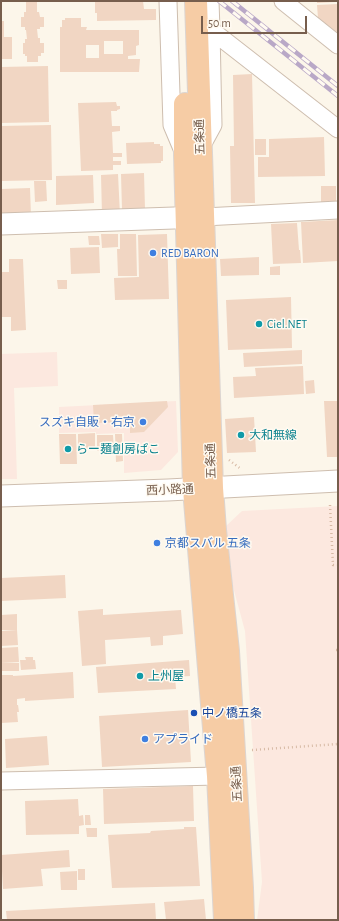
<!DOCTYPE html>
<meta charset="utf-8">
<style>
body{margin:0}
#map{position:relative;width:339px;height:921px;overflow:hidden;background:#fcf6ea;font-family:"Alegreya Sans",sans-serif}
canvas{display:block}
.frame{position:absolute;inset:0;border:2px solid #775e4d;pointer-events:none}
.scale{position:absolute;left:201px;top:16px;width:106px;height:18px;box-sizing:border-box;border:2px solid #775e4d;border-top:0;padding-left:5px;font-size:12px;line-height:14px;white-space:nowrap;color:#775e4d;-webkit-text-stroke:3px #fffaf1;paint-order:stroke}
</style>
<div id="map">
<canvas width="339" height="921"></canvas>
<div class="frame"></div>
<div class="scale">50 m</div>
</div>
<script>
const ctx = document.querySelector('canvas').getContext('2d');
ctx.lineJoin = 'round';
function fillPath(path, color) {
  ctx.fillStyle = color;
  ctx.fill(path, 'evenodd');
}
function shape(rows) {
  const path = new Path2D();
  for (const r of rows) {
    path.moveTo(r[0], r[1]);
    for (let i = 2; i < r.length; i += 2) path.lineTo(r[i], r[i + 1]);
  }
  return path;
}
function stroke(path, color, width, dash) {
  ctx.strokeStyle = color;
  ctx.lineWidth = width;
  ctx.lineCap = dash ? 'butt' : 'round';
  ctx.setLineDash(dash || []);
  ctx.stroke(path);
}
function label(font, color, halo, rows, align = 'center') {
  ctx.font = font + ' "Alegreya Sans","Noto Sans JP",sans-serif';
  ctx.lineWidth = 3;
  ctx.setLineDash([]);
  ctx.textBaseline = 'middle';
  ctx.strokeStyle = halo;
  ctx.fillStyle = color;
  for (const [text, x, y, turn = 0] of rows) {
    ctx.save();
    ctx.translate(x, y);
    ctx.rotate((+turn || 0) * Math.PI / 180);
    ctx.textAlign = isNaN(turn) ? turn : align;
    if (halo) ctx.strokeText(text, 0, 0);
    ctx.fillText(text, 0, 0);
    ctx.restore();
  }
}
const commercial = shape([
 [57,352,58,386,14,388,17,479,1,479,1,354],
 [176,401,178,452,161,470,124,473,124,433,96,434,96,432,59,433,59,407],
 [338,506,338,920,257,920,262,882,245,631,229,572,226,526,242,511]
]);
const building = shape([
 [24,1,37,1,37,12,39,12,40,17,44,17,44,27,40,27,40,29,37,29,38,38,40,38,40,43,44,43,44,53,41,53,41,56,38,56,38,62,27,62,27,56,25,56,25,54,23,54,23,43,25,43,25,39,27,39,26,30,25,30,25,27,21,27,21,17,24,17,24,12,26,12,26,2,24,2],
 [95,1,143,1,144,9,156,9,156,20,97,21,97,13,95,13],
 [317,1,335,1,335,2,317,3],
 [338,4,338,33,318,18,317,5],
 [65,18,81,18,81,27,87,27,86,30,139,30,139,45,136,46,136,55,128,56,128,59,140,59,139,72,60,72,60,27,62,27,62,20,65,20],
 [104,41,123,41,123,54,104,54],
 [86,45,99,45,99,58,86,58],
 [1,21,4,21,4,37,12,37,12,59,1,59],
 [48,66,49,122,1,123,1,67],
 [252,74,255,203,231,203,230,146,234,146,233,75],
 [116,102,117,106,120,106,120,109,117,110,117,111,111,111,112,126,120,126,120,131,112,132,113,153,122,153,122,157,113,157,113,161,121,161,121,165,113,165,113,170,81,171,78,103],
 [51,125,52,180,1,181,1,126],
 [324,137,325,176,258,177,258,157,269,157,269,139],
 [255,139,266,139,266,155,255,155],
 [154,142,154,144,160,144,160,146,163,146,163,161,161,161,161,163,127,164,126,143],
 [144,173,145,209,122,210,121,174],
 [118,174,120,215,102,215,101,175],
 [93,175,94,203,56,205,56,176],
 [34,181,46,181,47,201,35,202],
 [321,186,336,186,336,206,321,206],
 [30,188,31,216,1,217,1,189],
 [338,220,338,261,303,263,301,222],
 [297,223,299,250,300,250,301,263,273,264,271,224],
 [101,234,118,234,118,247,102,248],
 [120,234,136,234,137,276,118,276,117,249,120,249],
 [167,234,169,299,115,300,114,278,139,277,138,235],
 [88,236,99,236,100,245,89,245],
 [99,247,100,273,71,274,70,248],
 [259,257,259,275,221,276,220,259],
 [9,259,23,259,26,330,11,331,11,317,1,317,1,272,9,272],
 [280,266,280,275,270,275,270,267],
 [57,280,67,280,67,289,58,289],
 [291,297,292,348,228,350,226,300],
 [302,350,302,364,244,367,243,353],
 [303,366,304,394,234,398,233,377,256,376,255,368],
 [314,380,315,393,306,394,305,381],
 [167,401,168,407,144,432,130,433,130,422,94,423,93,405],
 [324,401,338,401,338,457,327,457],
 [254,417,256,452,227,453,225,419],
 [95,433,95,448,78,449,78,434],
 [59,434,76,434,77,464,60,464],
 [115,434,122,434,123,461,116,462],
 [97,435,113,435,114,451,97,451],
 [65,575,66,598,1,601,1,578],
 [103,609,103,615,181,610,183,634,163,636,163,645,151,646,150,637,105,640,106,664,82,666,78,611],
 [17,614,17,630,1,630,1,615],
 [17,630,18,645,1,646,1,631],
 [18,647,19,662,1,663,1,648],
 [25,657,33,657,33,660,35,660,36,669,21,670,20,660,26,660],
 [189,660,190,676,175,677,176,689,98,693,96,667],
 [1,663,19,663,19,671,1,671],
 [73,672,74,698,25,701,25,698,17,699,17,705,18,705,19,712,17,712,18,722,1,723,1,675,13,675,13,676],
 [188,710,191,762,102,767,99,716],
 [47,736,49,765,6,768,5,739],
 [193,786,194,821,104,824,103,789],
 [78,799,79,816,83,815,84,825,79,826,79,834,26,835,25,801],
 [85,815,90,815,91,825,85,825],
 [184,827,196,827,200,886,112,888,108,835,150,833,151,831,184,829],
 [86,828,97,828,97,837,87,837],
 [69,850,70,867,41,869,43,886,3,889,2,871,1,871,1,855],
 [78,869,85,869,85,880,78,880],
 [77,871,77,890,61,890,60,872],
 [204,899,206,920,166,920,164,902],
 [155,903,156,920,7,920,6,911]
]);
const path = shape([
 [229,460,241,469],
 [330,505,333,565,338,565],
 [336,650,338,650],
 [252,750,338,744]
]);
const minor = shape([
 [168,1,172,125,183,151],
 [210,1,211,30],
 [283,1,338,45],
 [201,147,213,125,211,30,338,129],
 [204,217,338,210],
 [1,781,218,776]
]);
const tertiary = shape([
 [1,224,203,217],
 [1,496,168,490,338,481]
]);
const trunk = shape([
 [196,1,212,488,215,530,228,651,242,888,243,920],
 [185,104,185,155,194,489,218,776,225,920]
]);
const rail = shape([
 [219,1,338,96],
 [232,1,338,86]
]);
const markers = [
 [153,253,4,"#3f7fe0"],
 [259,324,4,"#0f9aa8"],
 [143,422,4,"#3f7fe0"],
 [241,435,4,"#0f9aa8"],
 [68,449,4,"#0f9aa8"],
 [157,543,4,"#3f7fe0"],
 [140,676,4,"#0f9aa8"],
 [194,713,4,"#1a4fb4"],
 [145,739,4,"#3f7fe0"]
];
const streetNames = [
 ["五条通",200,137,-92],
 ["五条通",211,461,-92],
 ["西小路通",170,490,-2],
 ["五条通",237,784,-93]
];
const shopNames = [
 ["RED BARON",161,253],
 ["スズキ自販・右京",135,422,"right"],
 ["京都スバル 五条",165,543],
 ["アプライド",153,739]
];
const cultureNames = [
 ["Ciel.NET",267,324],
 ["大和無線",249,435],
 ["らー麺創房ぱこ",76,449],
 ["上州屋",148,676]
];
const transitNames = [
 ["中ノ橋五条",202,713]
];
fillPath(commercial, '#fce8df');
fillPath(building, '#f1d6c3');
stroke(minor, '#cebeaf', 19);
stroke(tertiary, '#cebeaf', 23);
stroke(trunk, '#dcd5d1', 24);
stroke(path, '#d7baa5', 2.5, [1, 3]);
stroke(minor, '#fff', 17);
stroke(tertiary, '#fff', 21);
stroke(trunk, '#f6cca5', 22);
stroke(rail, '#b9a8c7', 4.5);
stroke(rail, '#fffaf1', 3, [9]);
for (const [x, y, r, color] of markers) {
  const dot = new Path2D();
  dot.arc(x, y, r, 0, 2 * Math.PI);
  ctx.fillStyle = color;
  ctx.fill(dot);
  stroke(dot, '#fffaf1', 1.5);
}
label('12px', '#775e4d', '#fffaf1', streetNames);
label('12px', '#366cbe', '#fffaf1', shopNames, 'left');
label('12px', '#0d838f', '#fffaf1', cultureNames, 'left');
label('12px', '#164399', '#fffaf1', transitNames, 'left');
</script>
